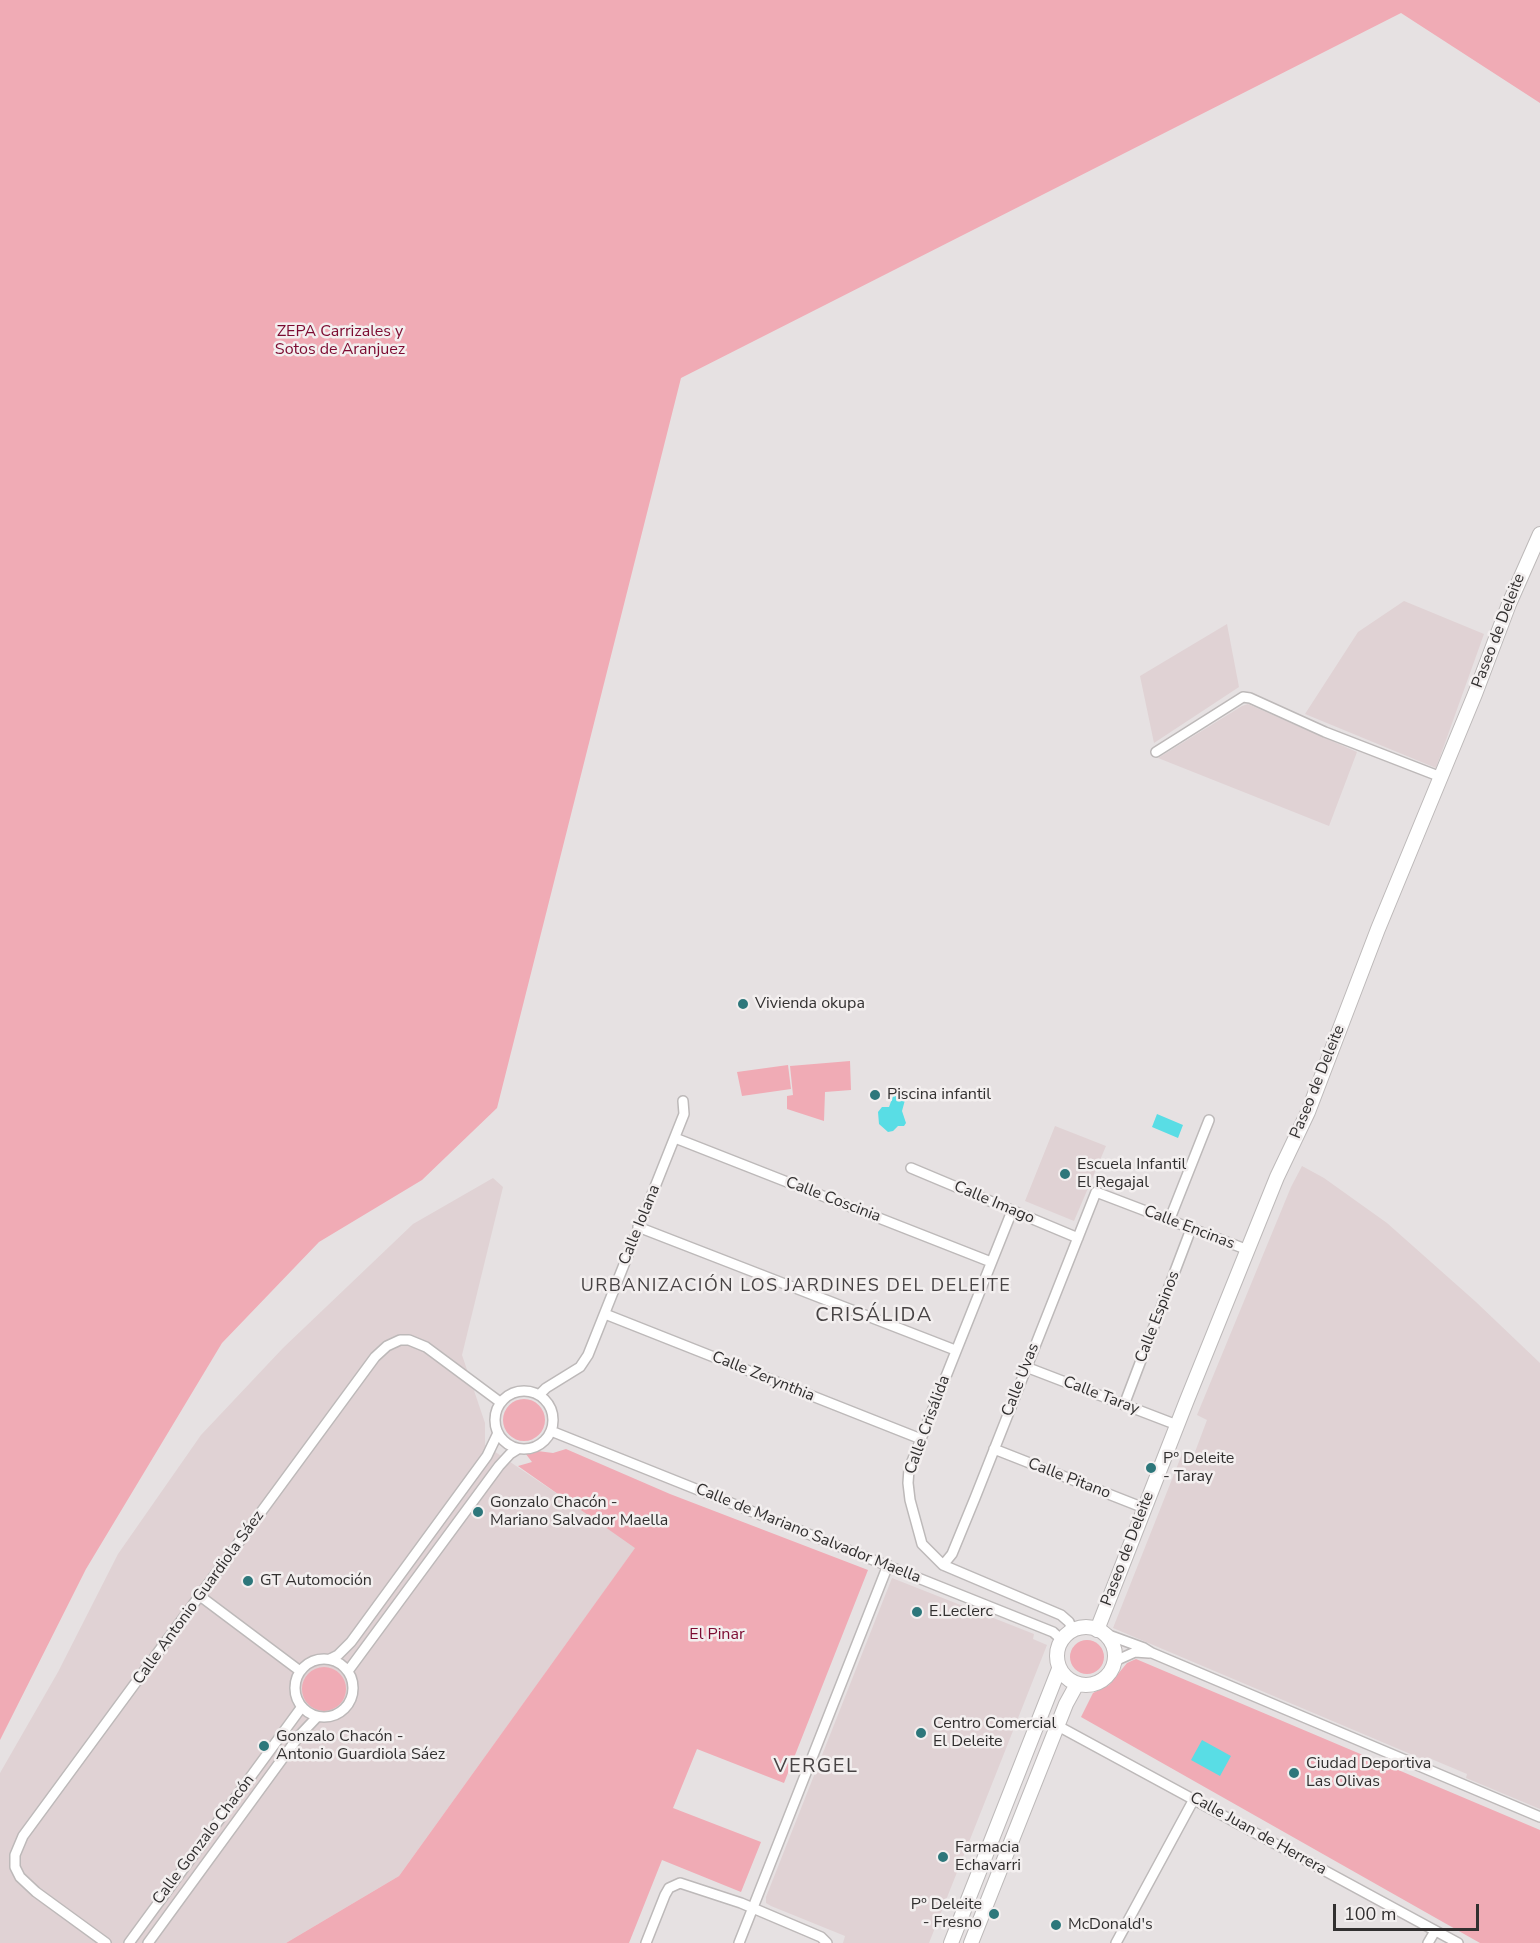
<!DOCTYPE html>
<meta charset="utf-8">
<style>
body{margin:0}
#map{position:relative;width:1540px;height:1943px;overflow:hidden;background:#e6e1e2;font-family:"Nunito Sans",sans-serif}
canvas{display:block}
.scale{position:absolute;left:1333px;top:1904px;width:146px;height:27px;box-sizing:border-box;border:3px solid #323030;border-top:0;padding-left:8px;font-size:18px;line-height:21px;white-space:nowrap;color:#323030;-webkit-text-stroke:4px #f3efef;paint-order:stroke}
</style>
<div id="map">
<canvas width="1540" height="1943"></canvas>
<div class="scale">100 m</div>
</div>
<script>
const ctx = document.querySelector('canvas').getContext('2d');
ctx.lineJoin = 'round';
function fillPath(path, color) {
  ctx.fillStyle = color;
  ctx.fill(path, 'evenodd');
}
function shape(rows) {
  const path = new Path2D();
  for (const r of rows) {
    if (r.length === 3) {
      path.moveTo(r[0] + r[2], r[1]);
      path.arc(r[0], r[1], r[2], 0, 2 * Math.PI);
      continue;
    }
    path.moveTo(r[0], r[1]);
    for (let i = 2; i < r.length; i += 2) path.lineTo(r[i], r[i + 1]);
  }
  return path;
}
function stroke(path, color, width, dash) {
  ctx.strokeStyle = color;
  ctx.lineWidth = width;
  ctx.lineCap = dash ? 'butt' : 'round';
  ctx.setLineDash(dash || []);
  ctx.stroke(path);
}
function label(font, color, halo, rows, align = 'center') {
  ctx.font = font + ' "Nunito Sans",sans-serif';
  ctx.lineWidth = 5;
  ctx.setLineDash([]);
  ctx.textBaseline = 'middle';
  ctx.strokeStyle = halo;
  ctx.fillStyle = color;
  for (const [text, x, y, turn = 0] of rows) {
    ctx.save();
    ctx.translate(x, y);
    ctx.rotate((+turn || 0) * Math.PI / 180);
    ctx.textAlign = isNaN(turn) ? turn : align;
    if (halo) ctx.strokeText(text, 0, 0);
    ctx.fillText(text, 0, 0);
    ctx.restore();
  }
}
const built = shape([
 [1404,601,1484,634,1436,768,1305,714,1358,632],
 [1227,624,1239,687,1154,743,1140,676],
 [1248,704,1357,752,1329,826,1158,758,1242,706],
 [1055,1126,1106,1146,1074,1221,1025,1201],
 [1302,1166,1324,1178,1387,1223,1476,1302,1540,1363,1540,1809,1466,1778,1467,1774,1429,1758,1427,1761,1113,1628,1182,1454,1191,1457,1195,1452,1207,1420,1197,1415,1291,1187],
 [493,1178,503,1187,462,1355,485,1423,485,1445,636,1547,399,1876,286,1943,0,1943,0,1773,58,1672,118,1554,201,1435,283,1348,413,1224],
 [892,1578,1034,1634,1033,1639,1047,1645,929,1943,843,1943,845,1936,771,1906,766,1903,766,1897]
]);
const green = shape([
 [0,0,1540,0,1540,103,1401,13,681,378,497,1108,422,1180,319,1242,222,1343,86,1569,0,1740],
 [850,1061,851,1090,825,1092,824,1121,787,1109,787,1096,793,1095,790,1066],
 [788,1065,791,1089,742,1096,737,1072],
 [524,1420,21],
 [522,1449,553,1453,566,1449,670,1494,868,1570,784,1783,697,1749,673,1808,761,1842,741,1892,662,1860,629,1943,286,1943,399,1876,635,1548,518,1466,532,1462],
 [1087,1657,17],
 [1136,1659,1540,1830,1540,1943,1480,1943,1081,1717,1093,1693,1109,1685,1127,1663],
 [324,1689,22]
]);
const water = shape([
 [899,1094,905,1100,902,1111,906,1123,904,1126,898,1126,893,1131,888,1132,879,1124,878,1112,882,1107,889,1107,893,1096],
 [1157,1114,1183,1125,1178,1138,1152,1127],
 [1202,1740,1231,1756,1220,1776,1191,1760]
]);
const minor = shape([
 [1156,752,1243,697,1250,698,1325,732,1441,777],
 [675,1138,991,1262],
 [911,1168,1078,1238],
 [1012,1211,909,1469,908,1483,910,1500,922,1544,943,1565,1061,1615,1069,1622,1073,1631],
 [1169,1221,1209,1120],
 [638,1227,955,1350],
 [605,1314,921,1439],
 [1026,1367,1177,1425],
 [524,1420,29],
 [539,1395,546,1388,580,1367,588,1355,684,1114,683,1101],
 [1124,1405,1191,1229],
 [551,1431,1053,1632,1062,1640],
 [994,1449,1144,1508],
 [943,1565,952,1554,975,1498,1096,1192,1248,1250],
 [200,1596,300,1671],
 [1103,1633,1144,1648,1152,1653,1540,1817],
 [324,1688,29],
 [330,1659,338,1655,351,1642,487,1456,498,1433],
 [1115,1661,1135,1652,1149,1653],
 [348,1671,499,1466,510,1454,518,1449],
 [1058,1726,1458,1943],
 [106,1943,36,1892,20,1877,15,1867,15,1855,23,1836,375,1357,387,1346,400,1340,409,1340,426,1347,500,1402],
 [129,1943,301,1708],
 [148,1943,299,1736,317,1717],
 [646,1943,665,1895,669,1888,680,1883,741,1903,821,1937,827,1943],
 [739,1943,888,1565],
 [1116,1943,1194,1799],
 [1428,1943,1435,1931]
]);
const secondary = shape([
 [1086,1656,29],
 [1097,1630,1187,1400,1277,1177,1308,1112,1378,929,1475,694,1509,604,1540,534],
 [951,1943,1059,1669],
 [971,1943,1066,1704,1077,1684]
]);
const markers = [
 [743,1004,6,"#2d777b"],
 [875,1095,6,"#2d777b"],
 [1065,1174,6,"#2d777b"],
 [1151,1468,6,"#2d777b"],
 [478,1512,6,"#2d777b"],
 [248,1581,6,"#2d777b"],
 [917,1612,6,"#2d777b"],
 [921,1733,6,"#2d777b"],
 [264,1746,6,"#2d777b"],
 [1294,1773,6,"#2d777b"],
 [943,1857,6,"#2d777b"],
 [994,1914,6,"#2d777b"],
 [1056,1925,6,"#2d777b"]
];
const parkNames = [
 ["ZEPA Carrizales y",340,332],
 ["Sotos de Aranjuez",340,350],
 ["El Pinar",717,1635]
];
const streetNames = [
 ["Paseo de Deleite",1499,631,-69],
 ["Paseo de Deleite",1318,1082,-68],
 ["Calle Coscinia",833,1200,21],
 ["Calle Imago",994,1203,23],
 ["Calle Iolana",640,1225,-68],
 ["Calle Encinas",1189,1228,21],
 ["Calle Espinos",1158,1317,-69],
 ["Calle Zerynthia",763,1377,22],
 ["Calle Uvas",1021,1380,-69],
 ["Calle Taray",1101,1396,21],
 ["Calle Crisálida",928,1425,-70],
 ["Calle Pitano",1069,1479,21],
 ["Calle de Mariano Salvador Maella",808,1534,22],
 ["Paseo de Deleite",1128,1549,-69],
 ["Calle Antonio Guardiola Sáez",199,1598,-54],
 ["Calle Juan de Herrera",1258,1834,29],
 ["Calle Gonzalo Chacón",204,1840,-53]
];
const poiNames = [
 ["Vivienda okupa",755,1004],
 ["Piscina infantil",887,1095],
 ["Escuela Infantil",1077,1165],
 ["El Regajal",1077,1183],
 ["Pº Deleite",1163,1459],
 ["- Taray",1163,1477],
 ["Gonzalo Chacón -",490,1503],
 ["Mariano Salvador Maella",490,1521],
 ["GT Automoción",260,1581],
 ["E.Leclerc",929,1612],
 ["Centro Comercial",933,1724],
 ["El Deleite",933,1742],
 ["Gonzalo Chacón -",276,1737],
 ["Antonio Guardiola Sáez",276,1755],
 ["Ciudad Deportiva",1306,1764],
 ["Las Olivas",1306,1782],
 ["Farmacia",955,1848],
 ["Echavarri",955,1866],
 ["Pº Deleite",982,1905,"right"],
 ["- Fresno",982,1923,"right"],
 ["McDonald's",1068,1925]
];
const neighbourhoodNames = [
 ["URBANIZACIÓN LOS JARDINES DEL DELEITE",796,1287]
];
const quarterNames = [
 ["CRISÁLIDA",874,1316],
 ["VERGEL",816,1767]
];
fillPath(built, '#e0d2d4');
fillPath(green, '#f0abb5');
fillPath(water, '#59dde5');
stroke(minor, '#bdb9b9', 12);
stroke(secondary, '#bdb9b9', 16);
stroke(minor, '#fff', 9);
stroke(secondary, '#fff', 14);
for (const [x, y, r, color] of markers) {
  const dot = new Path2D();
  dot.arc(x, y, r, 0, 2 * Math.PI);
  ctx.fillStyle = color;
  ctx.fill(dot);
  stroke(dot, '#f3efef', 2);
}
label('16px', '#7c0b31', '#f3efef', parkNames);
label('16px', '#323030', '#f3efef', streetNames);
label('16px', '#323030', '#f3efef', poiNames, 'left');
ctx.letterSpacing = '1.5px';
label('18px', '#474344', '#f3efef', neighbourhoodNames);
ctx.letterSpacing = '0px';
ctx.letterSpacing = '1.5px';
label('20px', '#474344', '#f3efef', quarterNames);
ctx.letterSpacing = '0px';
</script>
